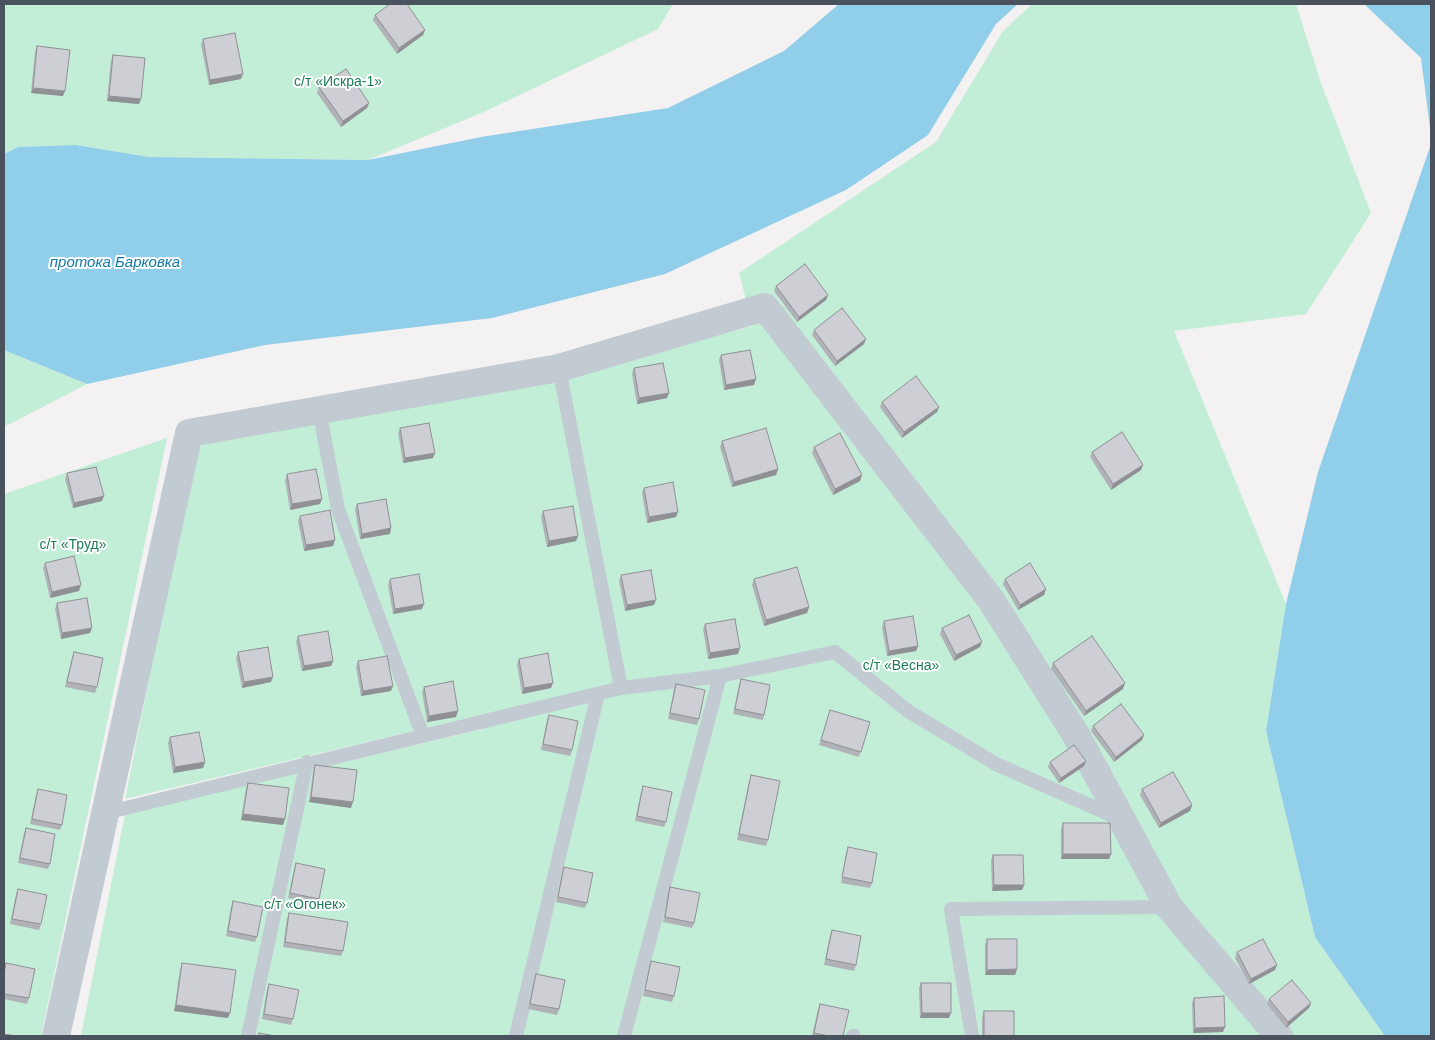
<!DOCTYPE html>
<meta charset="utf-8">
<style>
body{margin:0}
#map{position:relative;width:1435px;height:1040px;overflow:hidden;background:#f3f1f1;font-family:Arial,sans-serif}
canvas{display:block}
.frame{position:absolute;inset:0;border:5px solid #49525d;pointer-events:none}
</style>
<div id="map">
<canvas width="1435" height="1040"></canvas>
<div class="frame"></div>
</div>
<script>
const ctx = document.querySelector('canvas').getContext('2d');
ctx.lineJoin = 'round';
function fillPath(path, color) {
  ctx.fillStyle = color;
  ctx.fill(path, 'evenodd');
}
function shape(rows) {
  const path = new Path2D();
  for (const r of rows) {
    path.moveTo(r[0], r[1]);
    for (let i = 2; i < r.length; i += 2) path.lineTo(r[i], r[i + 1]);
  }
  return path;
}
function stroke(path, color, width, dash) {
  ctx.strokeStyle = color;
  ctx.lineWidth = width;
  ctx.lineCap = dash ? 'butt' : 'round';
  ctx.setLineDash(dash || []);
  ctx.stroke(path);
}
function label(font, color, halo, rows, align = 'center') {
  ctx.font = font + ' Arial,sans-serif';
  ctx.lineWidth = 4;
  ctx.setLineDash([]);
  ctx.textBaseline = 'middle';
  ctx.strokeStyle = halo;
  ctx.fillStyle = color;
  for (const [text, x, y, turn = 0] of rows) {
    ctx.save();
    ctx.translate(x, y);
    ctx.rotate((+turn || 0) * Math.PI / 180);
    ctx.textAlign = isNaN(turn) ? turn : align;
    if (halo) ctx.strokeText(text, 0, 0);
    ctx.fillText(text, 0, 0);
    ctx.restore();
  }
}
const green = shape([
 [4,4,673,4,658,29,486,111,368,160,149,157,76,145,18,147,4,154],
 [1032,4,1296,4,1321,83,1371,213,1306,314,1174,331,1286,604,1266,731,1315,937,1385,1036,81,1036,125,814,483,729,486,714,125,799,197,439,565,377,753,326,739,273,936,142,1003,31],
 [4,350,87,384,4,427],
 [167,438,41,1036,4,1036,4,494]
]);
const water = shape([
 [839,4,1018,4,996,24,928,135,846,190,665,274,492,318,265,345,87,384,4,350,4,154,18,147,76,145,149,157,368,160,481,137,668,108,784,51],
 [1364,4,1431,4,1431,136,1421,58],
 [1431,144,1431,1036,1385,1036,1315,937,1266,731,1286,604,1318,472]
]);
const lane = shape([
 [559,368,621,688],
 [319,410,338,509,423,736],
 [105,813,621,688,720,676,835,652,908,711,996,764,1118,818],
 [248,1036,307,762],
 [516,1036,598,694],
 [624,1036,720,676],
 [853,1036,854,1036],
 [972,1036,951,909,1169,907]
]);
const street = shape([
 [56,1036,189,433,559,368,765,307,991,600,1076,735,1169,907,1279,1036]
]);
const wall = shape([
 [375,15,425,30,423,35,397,54,373,20],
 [203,39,241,79,209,85,201,45],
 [37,46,63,96,31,93,35,52],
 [113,55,139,104,107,101,111,60],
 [319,87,369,103,367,108,341,127,317,93],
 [776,286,828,295,826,300,797,322,774,291],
 [814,330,866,339,864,344,835,366,812,335],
 [721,355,754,385,724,390,719,360],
 [634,368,667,398,637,404,632,374],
 [882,402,937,412,902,438,880,407],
 [400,428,433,458,403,463,398,433],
 [722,441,778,469,776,475,732,487,720,447],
 [814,447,862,475,860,481,833,495,812,453],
 [1092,452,1141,470,1111,490,1090,457],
 [67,473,102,501,73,508,65,479],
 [287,474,320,504,290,510,285,480],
 [644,488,676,517,647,523,642,493],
 [357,504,391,528,390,534,360,539,355,509],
 [543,511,578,536,576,541,547,547,541,517],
 [300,516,335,540,333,546,304,551,298,521],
 [45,563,79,591,50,598,43,568],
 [621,575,654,605,625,611,619,581],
 [390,579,422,609,393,614,388,585],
 [754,579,809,607,807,613,764,626,752,585],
 [1005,579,1046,589,1044,595,1018,610,1003,584],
 [57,603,90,633,61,639,55,609],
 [884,621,918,646,916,651,887,656,882,627],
 [705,624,740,648,738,654,708,659,703,629],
 [942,628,980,647,954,661,940,634],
 [298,636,333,661,331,666,302,671,296,642],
 [74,652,97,687,95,693,65,687,72,657],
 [238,652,271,682,242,688,236,658],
 [519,659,551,688,522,694,517,664],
 [358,661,391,691,361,696,356,667],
 [1053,663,1123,689,1084,716,1051,669],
 [741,679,764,715,763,720,733,714,739,685],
 [676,684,699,719,697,725,668,719,674,689],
 [424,687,456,717,427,722,422,692],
 [830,710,870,722,859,757,819,745],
 [549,715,572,750,570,756,541,750,547,720],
 [1093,726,1144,735,1142,740,1114,762,1091,731],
 [170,737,205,762,203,768,173,773,168,743],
 [1086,761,1084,766,1059,783,1048,767,1050,762],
 [315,765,351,808,309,802,313,771],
 [751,775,768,840,766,846,737,840,749,781],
 [248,783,283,825,241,820,246,788],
 [643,786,666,822,664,827,635,821,641,792],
 [38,789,62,825,60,830,30,824,36,795],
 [1142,789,1192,805,1190,811,1159,828,1140,795],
 [1063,823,1111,854,1109,859,1061,859,1061,829],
 [26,828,50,864,48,869,18,863,24,833],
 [848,847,872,883,870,888,841,883,846,853],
 [993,855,1024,885,1022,890,992,891,991,860],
 [296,863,319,899,317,904,288,898,294,869],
 [564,867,587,903,585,908,556,902,562,873],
 [670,887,694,923,692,928,663,922,668,892],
 [18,889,41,924,39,930,10,924,16,894],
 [233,901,257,937,255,942,226,936,231,907],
 [289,913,343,951,341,956,283,947,287,918],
 [832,930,856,965,854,971,824,965,830,935],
 [987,939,1017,969,1015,975,985,975,985,945],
 [1237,952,1275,970,1249,984,1235,958],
 [651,961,674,996,672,1002,643,996,649,966],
 [6,963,29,998,27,1004,4,999,4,968],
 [182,963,228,1018,174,1011,180,969],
 [536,974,559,1009,557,1015,528,1009,534,979],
 [921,983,949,1018,920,1018,919,988],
 [269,984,293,1019,291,1025,262,1019,267,989],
 [1194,998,1223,1032,1193,1033,1192,1003],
 [1269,999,1311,1003,1309,1008,1286,1028,1267,1004],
 [820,1004,843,1036,812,1036,818,1009],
 [984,1011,1014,1036,982,1036,982,1017]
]);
const shadedWall = shape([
 [425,30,423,35,397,54,399,48],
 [243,74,241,79,209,85,210,80],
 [33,88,65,91,63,96,31,93],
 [109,96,141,99,139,104,107,101],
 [369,103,367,108,341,127,343,121],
 [828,295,826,300,797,322,799,317],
 [866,339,864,344,835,366,837,361],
 [756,379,754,385,724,390,726,385],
 [669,393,667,398,637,404,639,398],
 [939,407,937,412,902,438,904,432],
 [435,453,433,458,403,463,405,458],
 [1143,465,1141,470,1111,490,1113,484],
 [778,469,776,475,732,487,734,482],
 [862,475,860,481,833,495,835,489],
 [104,496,102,501,73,508,74,503],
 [322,499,320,504,290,510,292,504],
 [678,512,676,517,647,523,649,517],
 [391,528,390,534,360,539,362,534],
 [578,536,576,541,547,547,549,541],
 [335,540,333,546,304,551,306,545],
 [81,585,79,591,50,598,52,592],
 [1046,589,1044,595,1018,610,1020,605],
 [656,600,654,605,625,611,627,605],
 [424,604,422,609,393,614,395,609],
 [809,607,807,613,764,626,766,620],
 [92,628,90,633,61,639,62,633],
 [982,642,980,647,954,661,956,655],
 [918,646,916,651,887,656,889,651],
 [740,648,738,654,708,659,710,653],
 [333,661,331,666,302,671,304,666],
 [273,677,271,682,242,688,244,682],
 [553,683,551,688,522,694,524,688],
 [1125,683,1123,689,1084,716,1086,711],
 [393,686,391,691,361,696,363,691],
 [458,711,456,717,427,722,429,716],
 [1144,735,1142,740,1114,762,1116,757],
 [1086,761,1084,766,1059,783,1061,778],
 [205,762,203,768,173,773,175,767],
 [311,797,353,802,351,808,309,802],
 [1192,805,1190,811,1159,828,1161,823],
 [243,814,285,819,283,825,241,820],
 [1063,854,1111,854,1109,859,1061,859],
 [994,885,1024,885,1022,890,992,891],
 [1277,965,1275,970,1249,984,1251,979],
 [1017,969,1015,975,985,975,987,970],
 [1311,1003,1309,1008,1286,1028,1288,1022],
 [176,1005,230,1013,228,1018,174,1011],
 [922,1013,951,1013,949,1018,920,1018],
 [1225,1027,1223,1032,1193,1033,1195,1028]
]);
const building = shape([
 [390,4,407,4,425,30,399,48,375,15,390,4],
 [235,33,243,74,210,80,203,39,235,33],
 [37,46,70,50,65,91,33,88,37,46],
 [113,55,145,58,141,99,109,96,113,55],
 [346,69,369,103,343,121,319,87,346,69],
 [805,264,828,295,799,317,776,286,805,264],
 [842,308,866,339,837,361,814,330,842,308],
 [750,350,756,379,726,385,721,355,750,350],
 [663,363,669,393,639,398,634,368,663,363],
 [916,376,939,407,904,432,882,402,916,376],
 [429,423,435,453,405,458,400,428,429,423],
 [766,428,778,469,734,482,722,441,766,428],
 [1122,432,1143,465,1113,484,1092,452,1122,432],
 [840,433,862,475,835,489,814,447,840,433],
 [96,467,104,496,74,503,67,473,96,467],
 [316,469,322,499,292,504,287,474,316,469],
 [673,482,678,512,649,517,644,488,673,482],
 [386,499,391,528,362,534,357,504,386,499],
 [573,506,578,536,549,541,543,511,573,506],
 [330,510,335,540,306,545,300,516,330,510],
 [74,556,81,585,52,592,45,563,74,556],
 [1030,563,1046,589,1020,605,1005,579,1030,563],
 [797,567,809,607,766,620,754,579,797,567],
 [651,570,656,600,627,605,621,575,651,570],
 [419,574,424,604,395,609,390,579,419,574],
 [87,598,92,628,62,633,57,603,87,598],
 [969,615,982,642,956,655,942,628,969,615],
 [913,616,918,646,889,651,884,621,913,616],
 [735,619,740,648,710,653,705,624,735,619],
 [328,631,333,661,304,666,298,636,328,631],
 [1092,636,1125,683,1086,711,1053,663,1092,636],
 [268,647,273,677,244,682,238,652,268,647],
 [74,652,103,658,97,687,67,682,74,652],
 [548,653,553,683,524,688,519,659,548,653],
 [387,656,393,686,363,691,358,661,387,656],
 [741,679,770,685,764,715,735,709,741,679],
 [453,681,458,711,429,716,424,687,453,681],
 [676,684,705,690,699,719,670,713,676,684],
 [1121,704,1144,735,1116,757,1093,726,1121,704],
 [830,710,870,722,861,752,821,740,830,710],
 [549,715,578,721,572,750,543,744,549,715],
 [199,732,205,762,175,767,170,737,199,732],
 [1074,745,1086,761,1061,778,1050,762,1074,745],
 [315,765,357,770,353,802,311,797,315,765],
 [1173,772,1192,805,1161,823,1142,789,1173,772],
 [751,775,780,781,768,840,739,834,751,775],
 [248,783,289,788,285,819,243,814,248,783],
 [643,786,672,792,666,822,637,816,643,786],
 [38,789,67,795,62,825,32,819,38,789],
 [1063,823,1110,823,1111,854,1063,854,1063,823],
 [26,828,55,834,50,864,20,858,26,828],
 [848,847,877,853,872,883,842,877,848,847],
 [993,855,1023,855,1024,885,994,885,993,855],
 [296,863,325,869,319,899,290,893,296,863],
 [564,867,593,873,587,903,558,897,564,867],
 [670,887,700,893,694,923,665,917,670,887],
 [18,889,47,895,41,924,12,919,18,889],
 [233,901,263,907,257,937,228,931,233,901],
 [289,913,348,922,343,951,285,942,289,913],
 [832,930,861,936,856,965,826,959,832,930],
 [987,939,1017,939,1017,969,987,970,987,939],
 [1263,939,1277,965,1251,979,1237,952,1263,939],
 [651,961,680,967,674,996,645,990,651,961],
 [6,963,35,969,29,998,4,994,4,973,6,963],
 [182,963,236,970,230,1013,176,1005,182,963],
 [536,974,565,980,559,1009,530,1004,536,974],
 [1292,980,1311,1003,1288,1022,1269,999,1292,980],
 [921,983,951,983,951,1013,922,1013,921,983],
 [269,984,299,990,293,1019,264,1014,269,984],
 [1224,996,1225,1027,1195,1028,1194,998,1224,996],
 [820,1004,849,1010,843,1036,829,1036,814,1033,820,1004],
 [984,1011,1014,1011,1014,1036,984,1036,984,1011],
 [259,1033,275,1036,258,1036,259,1033],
 [4,1034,16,1036,4,1036,4,1034]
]);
const parkNames = [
 ["с/т «Искра-1»",338,82],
 ["с/т «Труд»",73,545],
 ["с/т «Весна»",901,666],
 ["с/т «Огонек»",305,905]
];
const waterNames = [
 ["протока Барковка",115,263]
];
fillPath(green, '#c2eed7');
fillPath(water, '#91cee9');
stroke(lane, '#c2cad2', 14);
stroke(street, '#c2cad2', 28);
fillPath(wall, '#b1b2b7');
fillPath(shadedWall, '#909195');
fillPath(building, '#cecfd5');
stroke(building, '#909195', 1);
label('14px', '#1c7d56', '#fff', parkNames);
label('italic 15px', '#137aa7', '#fff', waterNames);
</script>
